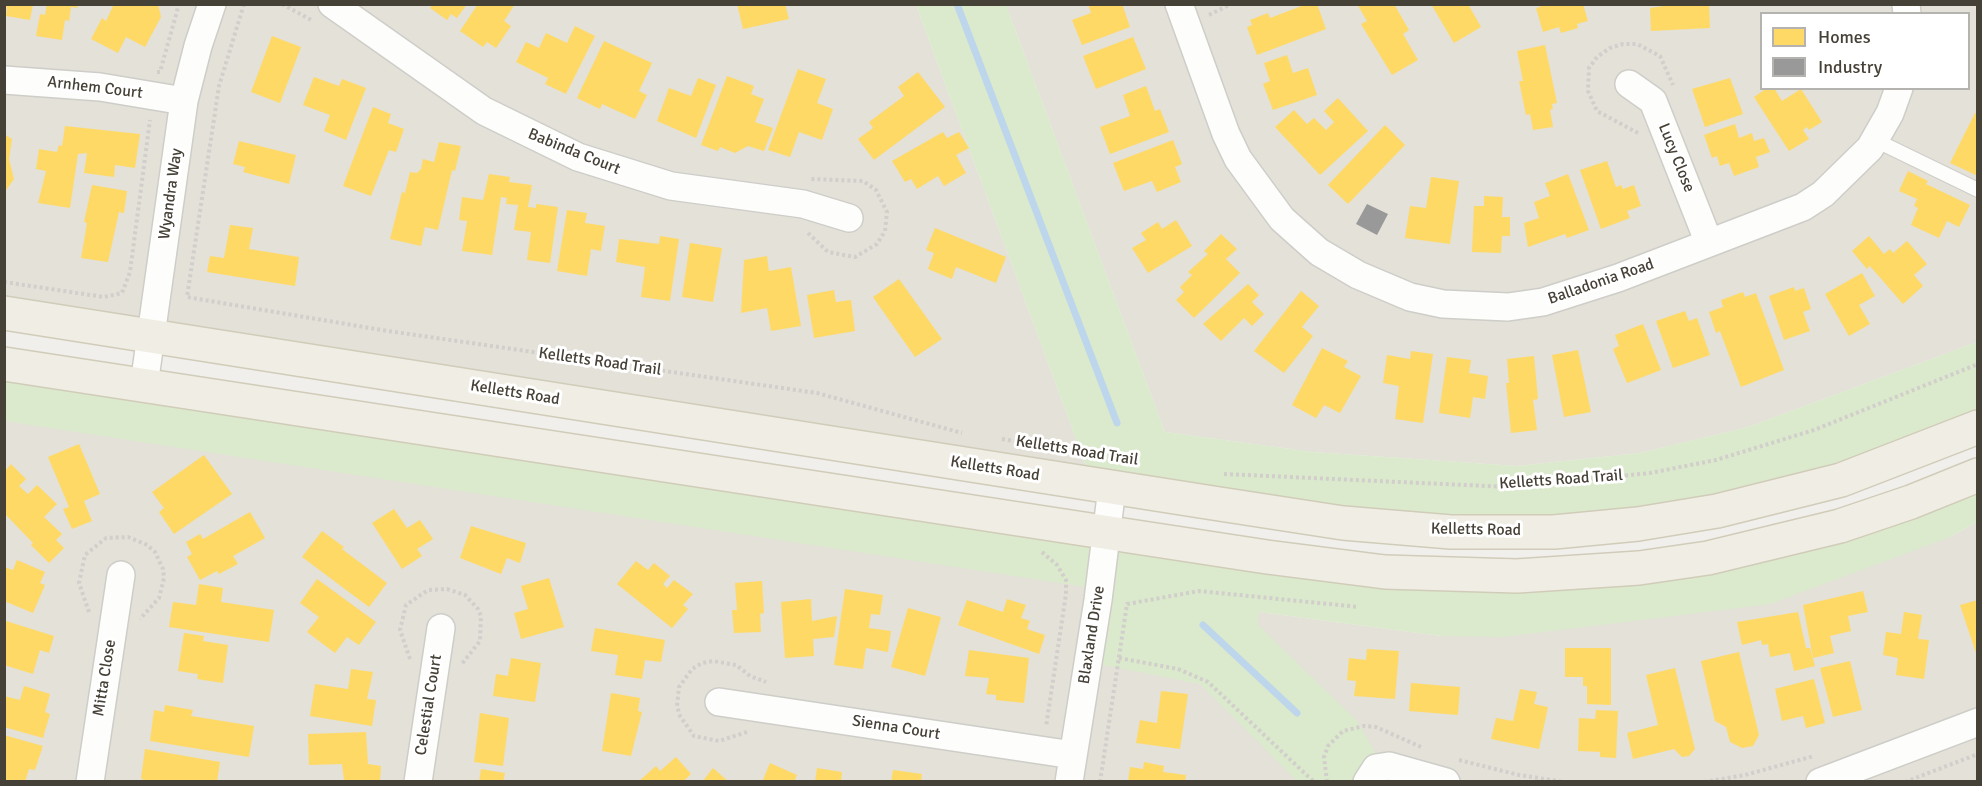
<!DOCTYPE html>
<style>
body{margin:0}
#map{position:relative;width:1982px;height:786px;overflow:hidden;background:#f0efeb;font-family:Signika,sans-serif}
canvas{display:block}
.frame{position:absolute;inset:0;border:6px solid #464137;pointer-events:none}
.legend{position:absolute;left:1760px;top:12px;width:210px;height:78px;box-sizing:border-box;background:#fff;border:2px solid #b5b3af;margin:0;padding:8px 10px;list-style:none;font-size:18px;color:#464137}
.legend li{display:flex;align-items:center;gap:12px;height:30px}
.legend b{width:30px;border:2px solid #b5b3af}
</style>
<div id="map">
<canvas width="1982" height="786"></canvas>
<div class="frame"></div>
<ul class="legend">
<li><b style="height:16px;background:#ffd966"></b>Homes</li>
<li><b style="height:16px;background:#999"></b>Industry</li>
</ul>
</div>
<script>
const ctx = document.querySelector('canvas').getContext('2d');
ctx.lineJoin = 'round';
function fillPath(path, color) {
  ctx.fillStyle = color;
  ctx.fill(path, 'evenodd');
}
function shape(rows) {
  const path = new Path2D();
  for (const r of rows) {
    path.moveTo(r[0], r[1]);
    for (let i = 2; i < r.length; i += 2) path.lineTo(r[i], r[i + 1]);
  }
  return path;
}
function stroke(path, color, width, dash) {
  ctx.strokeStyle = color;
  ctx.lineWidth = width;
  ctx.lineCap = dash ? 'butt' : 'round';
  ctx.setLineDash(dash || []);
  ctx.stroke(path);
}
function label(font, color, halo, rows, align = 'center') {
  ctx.font = font + ' Signika,sans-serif';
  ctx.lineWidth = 6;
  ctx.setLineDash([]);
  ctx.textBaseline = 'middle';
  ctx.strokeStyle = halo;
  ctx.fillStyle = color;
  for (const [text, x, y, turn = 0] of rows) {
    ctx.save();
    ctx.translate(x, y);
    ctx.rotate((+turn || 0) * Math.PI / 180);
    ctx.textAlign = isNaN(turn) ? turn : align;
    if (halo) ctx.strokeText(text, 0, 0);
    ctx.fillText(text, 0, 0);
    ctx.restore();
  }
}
const residential = shape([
 [4,5,916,5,1093,485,5,313],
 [1006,5,1977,5,1977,342,1748,427,1640,453,1517,466,1313,452,1165,432],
 [1762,14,1968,14,1968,88,1762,88],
 [5,412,1259,612,1441,636,1503,636,1950,537,1977,522,1977,781,5,782]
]);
const green = shape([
 [916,5,1006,5,1165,432,1313,452,1517,466,1640,453,1748,427,1977,342,1977,427,1893,462,1554,532,1093,485],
 [4,364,1267,557,1639,568,1977,475,1977,522,1950,537,1770,604,1503,637,1441,636,1259,612,1257,624,1357,721,1383,766,1367,781,1297,781,1200,684,1088,662,1099,589,5,421]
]);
const homes = shape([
 [4,4,33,4,30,20,6,16,7,8],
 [47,4,78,4,77,8,71,7,69,21,65,20,62,40,36,36,40,14,45,15],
 [114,4,158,4,161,17,145,47,126,37,118,53,91,39,102,18,106,21],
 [433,4,467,4,457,18,451,14,447,20,430,8],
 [478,4,515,4,504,21,511,26,496,48,487,42,483,47,460,31],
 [737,4,785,4,789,19,743,29],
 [1088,4,1122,4,1130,27,1082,45,1072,20,1091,13],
 [1307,4,1317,4,1326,29,1257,55,1247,27,1252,25,1250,20,1268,13,1270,18],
 [1357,4,1394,4,1409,30,1403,34,1418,60,1392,75,1361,24,1367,21],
 [1431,4,1468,4,1481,27,1454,43],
 [1540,4,1583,4,1588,21,1577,24,1578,28,1561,33,1559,27,1543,32,1536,8,1540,7],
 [1678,4,1709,4,1710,28,1651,31,1650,8],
 [575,26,595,36,566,94,545,84,548,78,516,62,526,42,539,48,546,33,567,43],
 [272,36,301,47,280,103,251,92],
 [1133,37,1146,69,1096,89,1083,56],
 [604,41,652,63,639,91,647,95,635,119,602,104,600,109,577,98],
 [1545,45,1557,103,1552,104,1553,109,1550,110,1553,127,1533,130,1530,114,1526,115,1519,81,1523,81,1517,51],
 [1287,55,1293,73,1308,68,1317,95,1273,110,1263,84,1270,81,1264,63],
 [798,69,826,79,817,103,833,109,822,140,799,132,790,157,768,150],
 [918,72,945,107,874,160,858,139,873,128,869,122,904,96,898,87],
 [727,76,754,86,751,94,764,99,755,122,773,128,764,151,748,146,735,153,720,147,718,151,701,145],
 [314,77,339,86,342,79,366,88,346,140,324,131,330,115,303,105],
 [698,78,716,85,696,138,657,121,669,88,691,96],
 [1730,78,1743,114,1705,127,1692,89],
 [1146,86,1155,111,1160,109,1169,132,1110,154,1100,127,1130,116,1123,95],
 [1767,88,1774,88,1782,101,1801,89,1822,122,1809,130,1807,127,1803,130,1809,139,1789,151,1754,97],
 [1338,98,1368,131,1320,175,1275,127,1294,110,1307,124,1314,118,1326,130,1334,122,1324,111],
 [373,107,391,114,388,123,404,129,396,152,389,150,371,196,343,186],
 [1975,113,1978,114,1978,176,1950,163],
 [1735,124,1739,138,1752,133,1754,141,1764,138,1770,152,1756,157,1759,167,1734,176,1729,163,1720,166,1717,156,1712,158,1704,135],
 [1385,125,1405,145,1348,204,1328,185],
 [65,126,140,134,135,168,115,165,114,177,84,173,87,153,78,154,70,208,38,203,46,171,36,169,39,149,57,152,59,145,62,146],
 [943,132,947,138,959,132,969,148,956,155,966,173,944,186,938,176,917,189,911,179,905,182,892,161],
 [4,134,12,139,9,159,14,179,4,193],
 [1173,140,1182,164,1175,167,1181,182,1157,192,1152,181,1124,191,1113,163],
 [239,141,296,155,289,184,243,172,245,167,233,164],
 [439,142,461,146,455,171,452,170,438,230,425,227,421,246,390,239,402,192,405,193,410,172,417,173,421,169,423,159,434,162],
 [1607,161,1616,187,1621,185,1623,189,1634,185,1641,206,1627,211,1630,218,1601,229,1580,170],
 [1908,171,1928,181,1926,184,1970,205,1959,227,1947,221,1939,238,1911,225,1918,208,1914,206,1917,199,1899,191],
 [489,174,510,177,509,182,532,185,528,207,536,208,536,204,558,207,550,263,527,260,531,232,514,230,518,205,506,204,507,198,501,197,492,255,462,251,467,221,459,220,462,197,483,200],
 [1568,174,1589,230,1567,238,1565,234,1528,247,1524,223,1539,218,1534,202,1550,196,1545,183],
 [1431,177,1459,181,1450,244,1405,238,1410,206,1426,208],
 [92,185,127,191,124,213,119,212,108,262,81,258,87,223,84,222],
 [1484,196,1503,197,1502,217,1510,217,1510,236,1502,236,1501,253,1472,252,1474,206,1484,206],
 [567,210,587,213,585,223,605,226,601,251,591,249,587,276,557,271],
 [1176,220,1192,246,1148,273,1132,248,1146,240,1141,233,1158,222,1162,229],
 [230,225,253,228,249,249,299,257,295,286,207,272,210,256,224,258],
 [935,228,1006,257,996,283,956,267,952,279,928,269,934,253,926,250],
 [1221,234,1237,249,1226,259,1240,273,1194,318,1176,300,1184,292,1180,287,1192,275,1188,272,1208,254,1204,251],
 [660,236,679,239,670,301,641,297,645,267,616,262,619,239,659,244],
 [1869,236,1884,254,1890,249,1893,253,1907,241,1927,264,1914,275,1923,286,1903,304,1870,266,1867,269,1852,251],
 [690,243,722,248,713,302,682,297],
 [767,256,769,271,791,267,801,326,771,331,767,308,741,313,744,260],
 [1862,273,1875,296,1859,305,1870,324,1849,336,1825,294],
 [899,279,942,339,915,357,873,297],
 [1248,284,1259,295,1252,302,1264,314,1252,326,1244,318,1221,341,1203,324],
 [1794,287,1795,291,1804,288,1811,309,1803,312,1810,331,1784,340,1769,296],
 [834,290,836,302,851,300,855,331,814,338,807,295],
 [1301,291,1319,306,1302,327,1313,336,1284,373,1254,351],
 [1743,292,1745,297,1756,293,1784,370,1741,387,1720,331,1716,333,1709,312,1723,307,1721,300],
 [1685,311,1689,321,1697,318,1710,355,1673,368,1656,321],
 [1643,324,1661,370,1627,383,1613,349,1619,346,1615,335],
 [1322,348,1348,361,1344,367,1361,376,1340,413,1324,405,1316,418,1292,405],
 [1578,350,1591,412,1564,417,1552,355],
 [1411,351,1433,354,1423,423,1395,419,1399,386,1383,383,1387,355,1410,359],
 [1534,356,1538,399,1533,400,1537,430,1511,433,1506,383,1509,383,1507,359],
 [1447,357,1471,360,1469,373,1488,376,1485,399,1473,397,1470,418,1439,413],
 [79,444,100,494,84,501,92,521,72,529,63,509,69,507,48,457],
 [204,455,232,494,174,534,159,512,164,508,152,492],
 [11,464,26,479,19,486,28,494,37,485,57,504,44,517,62,534,56,540,64,548,49,563,31,545,33,543,5,514,5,471],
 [394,509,407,528,420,520,433,539,417,549,422,556,402,569,372,523],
 [250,512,265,538,233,556,238,564,219,574,217,571,200,580,187,557,192,554,186,542,200,534,203,539],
 [471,526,526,543,520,563,507,558,501,574,460,558],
 [322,531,344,547,342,549,387,583,369,607,302,557],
 [17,560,45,572,40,583,45,585,33,613,4,601,4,567,13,570],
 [636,561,648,570,654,563,670,576,663,584,667,588,674,580,693,594,683,605,688,609,672,628,617,584],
 [549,578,564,627,521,639,514,613,528,609,521,586],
 [317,579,376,622,359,645,347,637,335,653,307,632,319,617,300,603],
 [762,581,764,613,760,614,761,632,734,633,732,610,737,610,735,583],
 [199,584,223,588,221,602,274,610,269,642,169,627,173,602,196,605],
 [845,589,883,595,880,615,871,614,869,628,891,631,888,652,866,648,863,669,834,665],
 [1863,591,1868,612,1848,616,1851,631,1830,636,1834,653,1813,658,1803,605],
 [811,599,812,621,837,616,834,637,813,639,814,656,785,658,781,602],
 [1007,599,1026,605,1021,618,1030,621,1027,629,1045,635,1039,654,958,625,967,600,1003,612],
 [1978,600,1978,656,1977,656,1960,605],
 [908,608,941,617,925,676,891,667],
 [1798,612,1806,648,1810,648,1815,666,1794,671,1790,653,1770,657,1768,644,1762,645,1761,640,1742,645,1737,622],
 [1904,612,1922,615,1918,639,1929,640,1924,679,1896,675,1898,658,1883,655,1886,632,1901,634],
 [6,621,54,636,49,653,40,650,33,674,4,665],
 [595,628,665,640,661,662,645,660,642,679,615,675,618,655,591,651],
 [184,633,204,636,203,641,228,645,223,683,197,679,198,674,178,671],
 [1565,648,1611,648,1611,705,1587,704,1587,686,1583,686,1583,677,1565,677],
 [1367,649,1399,651,1395,699,1354,696,1356,681,1347,680,1349,658,1366,660],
 [969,650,1029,658,1024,703,996,700,996,695,986,694,989,678,965,676],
 [1739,652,1759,735,1753,746,1742,748,1730,742,1726,727,1715,721,1701,661],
 [511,658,541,663,535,702,493,696,496,674,508,676],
 [1850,661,1862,710,1833,717,1820,668],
 [1675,668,1695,749,1689,756,1682,757,1674,749,1633,759,1627,733,1658,725,1646,675],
 [351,669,373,672,367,699,376,700,372,726,310,716,315,684,348,689],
 [1814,679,1825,723,1806,728,1803,716,1782,721,1775,689],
 [1411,683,1460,687,1458,715,1409,711],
 [24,686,50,694,45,712,50,714,43,738,4,727,4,696,20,700],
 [1520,689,1537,692,1534,704,1548,707,1539,749,1491,739,1496,718,1513,721],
 [1161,691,1188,694,1180,749,1136,743,1140,720,1157,723],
 [611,693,640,698,638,711,642,712,631,756,602,751],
 [165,705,193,710,191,716,254,726,249,757,150,741,154,710,164,712],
 [1596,710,1618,711,1616,758,1600,757,1600,752,1578,751,1579,718,1595,719],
 [480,713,509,718,503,766,474,762],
 [366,732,368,764,381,766,380,782,344,781,342,764,309,765,308,734],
 [4,735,43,746,35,770,29,769,25,782,4,782],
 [145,749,220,762,217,782,146,782,141,778],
 [676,757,691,774,683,782,638,782,656,766,660,771],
 [1144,762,1164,766,1163,772,1186,775,1185,782,1128,782,1130,767,1143,769],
 [770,763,797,775,794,782,762,782],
 [713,768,729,782,702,782],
 [817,768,842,772,841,782,815,782],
 [481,769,505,773,503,782,479,782],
 [893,770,922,774,921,782,891,782]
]);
const industry = shape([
 [1367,204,1388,214,1377,235,1356,224]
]);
const stream = shape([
 [957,4,1117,423],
 [1203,625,1297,713]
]);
const path = shape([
 [244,4,219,86,187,297,381,330,817,393,962,433],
 [282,4,313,21],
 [1209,15,1231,4],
 [157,72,160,72,179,4],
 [1638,133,1597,111,1588,91,1589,68,1597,57,1610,48,1623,44,1637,44,1660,56,1673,85],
 [808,233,828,252,855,257,877,244,885,231,887,212,876,190,863,181,811,179],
 [4,282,104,297,122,293,130,272,150,120],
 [1002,439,1125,459],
 [1224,474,1509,487,1650,473,1716,460,1814,430,1978,364],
 [1042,552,1057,565,1066,580,1066,594,1046,727],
 [89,612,79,583,85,555,106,538,128,537,147,545,155,552,163,569,164,578,159,598,140,619],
 [1119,658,1178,669,1208,682,1314,782],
 [410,659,400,630,406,605,428,590,447,589,465,595,478,609,481,616,480,641,461,665],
 [747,732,719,741,694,736,680,716,677,706,679,687,692,669,702,663,713,661,736,665,750,676,766,682],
 [1459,760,1519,775,1564,782],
 [1100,782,1127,604,1199,591,1359,607],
 [1327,782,1324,757,1328,746,1343,731,1364,726,1376,727,1421,747],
 [1704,782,1745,775,1814,756],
 [1905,782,1978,754]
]);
const lane = shape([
 [1875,140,1978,190]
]);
const street = shape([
 [332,4,484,111,578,157,671,186,803,204,849,218],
 [1179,4,1226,134,1238,159,1282,219,1319,252,1358,275,1410,297,1443,304,1508,307,1543,302,1618,278,1803,207,1823,194,1870,148,1890,113,1899,88],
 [1906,4,1907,14],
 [4,80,100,87,184,101],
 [1629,84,1653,101,1709,243],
 [144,385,184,101,198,46,212,4],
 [719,702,1073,755],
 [90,782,121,575],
 [418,782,441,628],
 [1069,782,1098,600,1112,488],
 [1367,782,1376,768,1389,766,1446,782],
 [1820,782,1978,722]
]);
const primary = shape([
 [4,313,1213,503,1343,523,1451,532,1554,532,1638,524,1717,511,1841,480,1978,427],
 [4,364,1267,557,1385,572,1517,576,1639,568,1708,558,1840,526,1911,502,1978,475]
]);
const streetNames = [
 ["Arnhem Court",95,88,7],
 ["Babinda Court",574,152,22],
 ["Lucy Close",1676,158,68],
 ["Wyandra Way",171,194,-82],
 ["Balladonia Road",1601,282,-19],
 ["Kelletts Road Trail",600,362,8],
 ["Kelletts Road",515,393,9],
 ["Kelletts Road Trail",1077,451,9],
 ["Kelletts Road",995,469,9],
 ["Kelletts Road Trail",1561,480,-4],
 ["Kelletts Road",1476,530,1],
 ["Blaxland Drive",1092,635,-81],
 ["Mitta Close",105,678,-81],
 ["Celestial Court",429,705,-81],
 ["Sienna Court",896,728,9]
];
fillPath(residential, '#e3e1d8');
fillPath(green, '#dbeacc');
fillPath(homes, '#ffd966');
fillPath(industry, '#999');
stroke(stream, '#bdd6ec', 7);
stroke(lane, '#cecdc8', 16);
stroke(street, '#cecdc8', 30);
stroke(primary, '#d1ccb9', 36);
stroke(path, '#d1cecb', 4, [3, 3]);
stroke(lane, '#fdfdfc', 14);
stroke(street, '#fdfdfc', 27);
stroke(primary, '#f0eee4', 33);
label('16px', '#464137', '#fff', streetNames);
</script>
